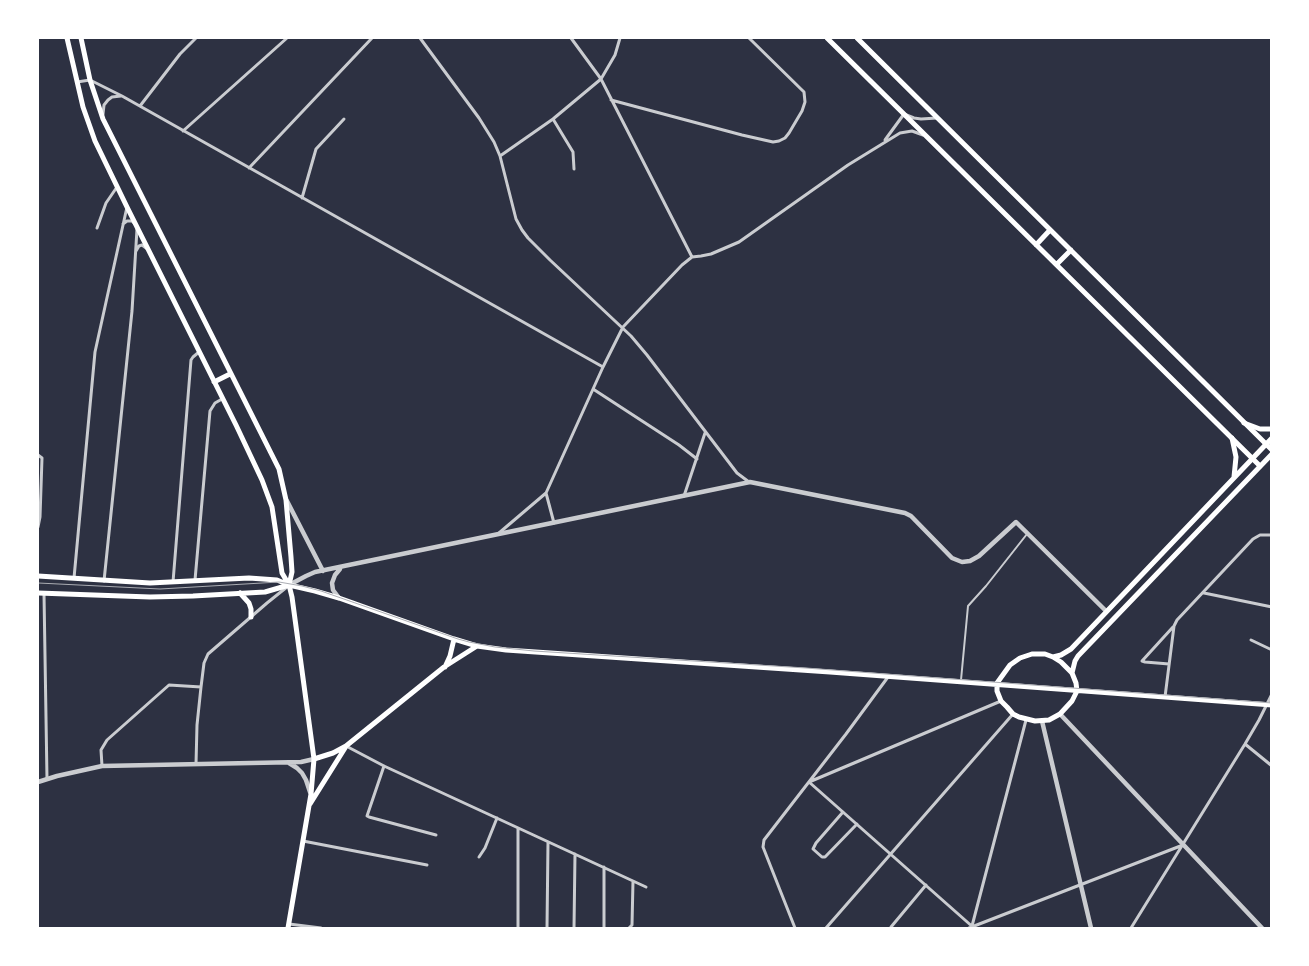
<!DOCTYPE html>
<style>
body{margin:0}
#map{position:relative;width:1309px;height:966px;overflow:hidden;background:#2d3142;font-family:"Space Grotesk",sans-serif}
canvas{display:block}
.frame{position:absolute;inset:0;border:39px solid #fff;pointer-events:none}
</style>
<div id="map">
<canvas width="1309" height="966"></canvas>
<div class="frame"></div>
</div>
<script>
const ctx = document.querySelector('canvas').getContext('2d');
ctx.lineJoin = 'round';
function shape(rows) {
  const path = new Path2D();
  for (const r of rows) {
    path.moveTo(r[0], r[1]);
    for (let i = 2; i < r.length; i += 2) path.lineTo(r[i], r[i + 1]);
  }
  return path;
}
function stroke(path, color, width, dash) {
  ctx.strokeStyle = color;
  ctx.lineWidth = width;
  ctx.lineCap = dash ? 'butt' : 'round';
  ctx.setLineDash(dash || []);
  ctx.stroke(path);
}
const service = shape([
 [961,680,968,606,986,586,1027,534]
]);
const minor = shape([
 [420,38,479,118,494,142,500,156,516,219,522,230,528,238,550,260,631,336,647,355,737,473,749,482],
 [571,38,601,79,692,257],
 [77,82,90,80,122,96,603,367],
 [611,100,742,135,773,142,779,141,785,138,789,133,802,111,805,102,804,92,749,38],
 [140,106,180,54,196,38],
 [103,114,104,105,108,100,112,97,121,96],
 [553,119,573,152,574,169],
 [183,131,287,38],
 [885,140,904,114,914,118,921,119,937,118],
 [500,156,553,119,601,79,615,55,620,38],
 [249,168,372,38],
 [302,198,316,149,344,119],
 [123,224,127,221,132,221,135,224],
 [97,228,106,203,117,187],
 [136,251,139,246,142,245,146,248],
 [593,389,679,445,697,459],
 [38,455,42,458,40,517,38,527],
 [546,493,554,523],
 [684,496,705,433],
 [499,533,546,493,603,367,623,327,682,265,692,257,701,256,711,254,739,242,848,165,900,133,912,131,923,135],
 [74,578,95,352,127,207],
 [195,580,210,411,215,403,222,399],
 [104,581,132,311,137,229],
 [173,582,191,360,193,357,199,352],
 [1204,593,1272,607],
 [44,594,47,779],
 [1251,640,1272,650],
 [1169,664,1145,662,1142,661,1173,627],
 [1165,697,1174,626,1177,620,1253,539,1260,535,1272,535],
 [1245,744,1272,766],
 [346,746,384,766,646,887],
 [196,764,197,725,201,687,204,663,208,654,267,603,287,587],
 [102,766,101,750,107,740,169,685,201,687],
 [384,766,367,816,369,817,436,835],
 [843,812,816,843,813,849,822,857,825,857,857,824],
 [303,841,427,865],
 [479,857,485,848,497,818],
 [289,924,321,928],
 [972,926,1026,720],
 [891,927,926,885],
 [518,928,518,828],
 [547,928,548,842],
 [574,928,575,854],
 [604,928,604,867],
 [629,928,632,925,633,881],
 [795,928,763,847,764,840,846,734,888,677],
 [826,928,1013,714],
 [969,928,1183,845],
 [974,928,809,782,1001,701],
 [1131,928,1245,744,1259,720,1272,694]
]);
const tertiary = shape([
 [287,501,323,571],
 [289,585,306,576,315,572,750,482,905,513,911,516,952,558,962,562,970,561,979,556,1016,522,1106,611],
 [339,598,333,590,332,583,335,575,340,569],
 [1060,714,1262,928],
 [1042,721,1091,928],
 [289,763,297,768,302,773,306,780,310,792],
 [38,782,57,776,102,766,301,762,314,759]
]);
const secondary = shape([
 [827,38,1260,466],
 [857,38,1272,450],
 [1036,245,1050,230],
 [1057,264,1071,250]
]);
const primary = shape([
 [67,38,83,107,95,141,127,207,236,425,262,480,272,507,282,573,289,585,292,597,314,759,311,794,288,928],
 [81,38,90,80,103,119,279,469,286,500,291,557,292,572,289,585],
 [214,382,230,374],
 [1244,423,1260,429,1272,429],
 [1232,438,1236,457,1234,477],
 [38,576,150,583,249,578,277,580,289,585,315,591,339,598,454,639,477,646,506,650,830,672,1272,705],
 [38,593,150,597,193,596,265,592,289,585],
 [240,593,249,603,251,609,251,617],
 [1032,654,1045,654,1053,657,1061,662,1072,673,1076,683,1077,691,1072,701,1060,714,1049,720,1035,721,1019,717,1013,714,1007,707,1001,701,997,691,997,683,1010,665,1020,658,1032,654],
 [1053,657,1061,655,1071,649,1272,438],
 [445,667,450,656,454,639],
 [1072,673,1075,661,1078,656,1272,454],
 [314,759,333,753,346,746,444,667,477,646],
 [310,804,345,748]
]);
const tram = shape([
 [38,583,160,589,279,582,302,586,321,591,458,639,469,642,495,647,534,651,806,668,1272,703]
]);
stroke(service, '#caccd0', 2);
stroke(minor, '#caccd0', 3);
stroke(tertiary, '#caccd0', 4.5);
stroke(secondary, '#fff', 5);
stroke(primary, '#fff', 5);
stroke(tram, '#abadb3', 1);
</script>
